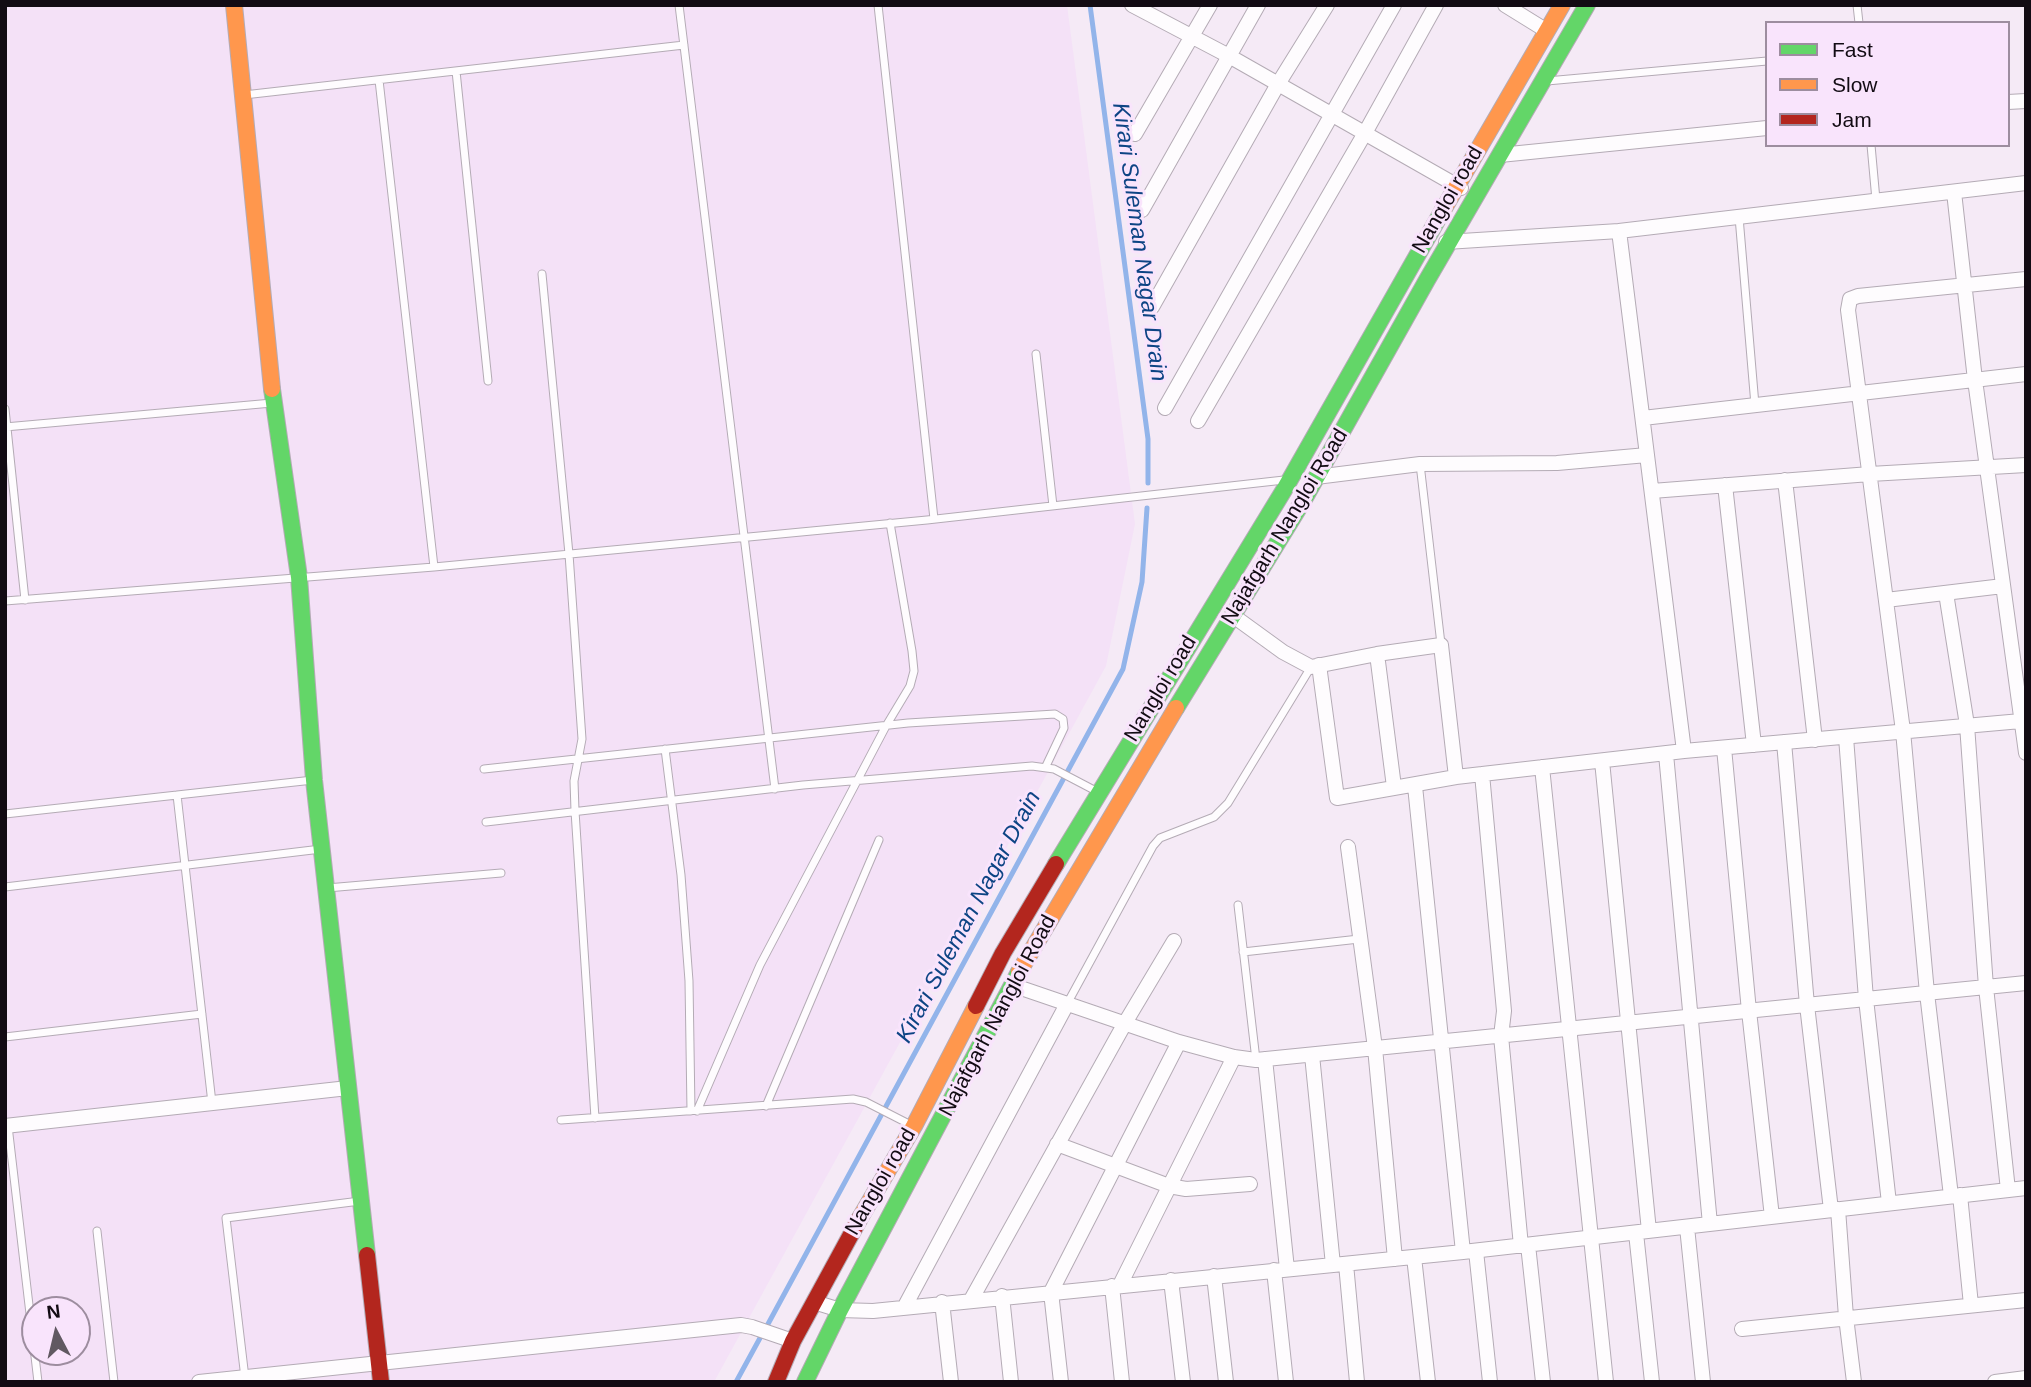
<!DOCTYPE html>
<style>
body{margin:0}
#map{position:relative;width:2031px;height:1387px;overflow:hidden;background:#f5eaf6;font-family:Helvetica,sans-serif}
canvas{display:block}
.frame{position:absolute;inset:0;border:7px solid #120b13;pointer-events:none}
.legend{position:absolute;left:1765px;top:21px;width:245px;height:126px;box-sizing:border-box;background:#f9e4fc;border:2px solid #9d8d9f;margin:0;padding:9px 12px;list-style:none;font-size:21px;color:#120b13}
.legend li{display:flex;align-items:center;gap:14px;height:35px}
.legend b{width:35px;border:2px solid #9d8d9f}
.north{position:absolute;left:21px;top:1296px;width:70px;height:70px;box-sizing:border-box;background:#f9e4fc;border:2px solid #9d8d9f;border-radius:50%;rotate:353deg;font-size:19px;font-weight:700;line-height:28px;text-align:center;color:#120b13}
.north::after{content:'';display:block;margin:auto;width:24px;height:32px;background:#615962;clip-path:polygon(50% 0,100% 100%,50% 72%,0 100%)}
</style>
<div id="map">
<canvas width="2031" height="1387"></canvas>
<div class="frame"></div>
<ul class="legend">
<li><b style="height:9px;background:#63d668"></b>Fast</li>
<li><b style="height:9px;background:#ff974d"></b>Slow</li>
<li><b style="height:9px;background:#b3261e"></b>Jam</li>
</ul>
<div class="north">N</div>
</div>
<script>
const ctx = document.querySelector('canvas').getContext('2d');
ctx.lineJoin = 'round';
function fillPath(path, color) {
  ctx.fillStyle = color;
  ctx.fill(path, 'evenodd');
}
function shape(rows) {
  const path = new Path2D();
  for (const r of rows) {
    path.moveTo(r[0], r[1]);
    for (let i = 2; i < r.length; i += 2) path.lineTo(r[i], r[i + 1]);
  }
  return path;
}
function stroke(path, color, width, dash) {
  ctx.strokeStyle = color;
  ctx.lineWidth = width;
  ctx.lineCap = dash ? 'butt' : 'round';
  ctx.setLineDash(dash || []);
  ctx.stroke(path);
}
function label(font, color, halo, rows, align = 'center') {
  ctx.font = font + ' Helvetica,sans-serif';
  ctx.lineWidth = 6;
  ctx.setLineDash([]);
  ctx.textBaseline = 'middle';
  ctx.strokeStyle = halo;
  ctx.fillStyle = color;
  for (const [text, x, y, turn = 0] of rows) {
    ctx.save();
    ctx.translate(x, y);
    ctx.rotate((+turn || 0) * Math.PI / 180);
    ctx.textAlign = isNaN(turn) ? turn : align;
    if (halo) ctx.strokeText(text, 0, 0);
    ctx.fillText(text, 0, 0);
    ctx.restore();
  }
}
const built = shape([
 [5,5,1067,5,1135,524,1106,666,714,1382,5,1382],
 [35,1310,77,1310,77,1352,35,1352]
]);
const stream = shape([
 [1090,5,1148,439,1148,483],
 [768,1324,1123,669,1142,582,1147,508],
 [736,1382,760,1338]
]);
const lane = shape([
 [679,5,775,789],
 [878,5,934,519],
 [1857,5,1859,23],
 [456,71,488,381],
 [379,80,434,567],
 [1547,81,1767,61],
 [244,95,684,45],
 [1871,145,1876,200],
 [1739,217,1755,405],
 [542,274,569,554,582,739,574,781,575,811,595,1118],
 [1036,354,1053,506],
 [5,409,25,600],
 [5,427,272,403],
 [1420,464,1441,644],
 [5,601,434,567,927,520,1284,480],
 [665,749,681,875,689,981,691,1111],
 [484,769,908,723,1055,714,1063,719,1064,728,1046,766],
 [177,795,212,1103],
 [5,814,313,780],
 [486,822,803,785,1032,766,1054,769,1096,791],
 [5,887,321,849],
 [327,888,501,873],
 [1238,905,1256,1060],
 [1243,952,1359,939],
 [1067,1004,1153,846,1160,838,1214,817,1228,803,1311,667],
 [5,1037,202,1014],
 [766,1106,879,840],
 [697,1111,760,965,886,726,910,686,914,671,912,651,890,523],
 [561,1120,853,1099,866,1102,911,1125],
 [8,1126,38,1382],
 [97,1231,114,1382],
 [245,1378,226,1218,360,1201]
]);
const street = shape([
 [1132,5,1229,56,1461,188],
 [1505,5,1547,31],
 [2008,102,2026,101],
 [1135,134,1210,5],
 [1500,155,1767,128],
 [1954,192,1975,380,2026,753],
 [1142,210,1258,5],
 [1619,231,1684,751],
 [1446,242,1619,231,2026,183],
 [1152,307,1278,84,1327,5],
 [1165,408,1394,5],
 [1643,418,2026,374],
 [1198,421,1365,133,1436,5],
 [1316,477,1420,464,1557,463,1647,455],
 [1785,480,1815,740],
 [1725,485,1754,745],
 [1652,491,1870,474,2026,465],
 [1946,593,1967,725,1986,987,2008,1190],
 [1886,600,2003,586],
 [1232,615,1283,652,1311,667,1377,654,1394,787],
 [1377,654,1441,645,1456,777],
 [1319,665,1337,798,1456,777,1684,751,2021,721],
 [1846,737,1866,999,1889,1203],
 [1784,742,1807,1005,1831,1210],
 [1724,748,1749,1011,1772,1217],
 [1666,754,1710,1224],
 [1602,761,1649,1231],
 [1542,767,1606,1382],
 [1482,774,1504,1011,1501,1036,1521,1246],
 [1415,786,1463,1252],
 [1348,847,1375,1048,1395,1259],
 [1012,985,1179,1042,1234,1057,1256,1060,2026,983],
 [1312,1055,1333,1265],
 [1265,1059,1287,1269],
 [5,1126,348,1088],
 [1057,1144,1169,1186,1186,1189,1250,1184],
 [1960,1195,1971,1305],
 [1951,1196,1927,993,1903,731,1848,310,1850,299,1858,296,2026,279],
 [1838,1209,1846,1317,1854,1382],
 [1687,1227,1703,1382],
 [1636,1233,1652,1382],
 [1528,1245,1543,1382],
 [1476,1251,1490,1382],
 [1414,1257,1428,1382],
 [1346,1264,1357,1382],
 [1274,1270,1286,1382],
 [1214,1276,1226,1382],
 [1171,1280,1183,1382],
 [1120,1285,1234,1057],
 [1112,1286,1122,1382],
 [1002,1296,1011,1382],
 [971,1300,1125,1023,1174,941],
 [814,1302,840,1310,873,1311,1463,1252,2026,1188],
 [942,1302,951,1382],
 [905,1306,1067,1004],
 [1742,1329,2026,1300],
 [199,1382,741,1325,752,1327,793,1341],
 [1061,1382,1051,1292,1179,1042],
 [1995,1382,2026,1378]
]);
const fast = shape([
 [272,389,299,577,314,780,367,1255],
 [1176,708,1303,501,1427,280,1587,5],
 [1056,864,1284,490,1443,210],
 [805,1382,840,1310,1019,972]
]);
const slow = shape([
 [234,5,272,389],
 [1443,210,1562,5],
 [1019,972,1176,708],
 [860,1218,914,1126,976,1006]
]);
const jam = shape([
 [976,1006,1003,953,1056,864],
 [367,1255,381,1382],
 [776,1382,793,1341,860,1218]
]);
const streetNames = [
 ["Nangloi road",1448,200,-60],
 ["Najafgarh Nangloi Road",1285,527,-59],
 ["Nangloi road",1161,689,-59],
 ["Najafgarh Nangloi Road",998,1016,-62],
 ["Nangloi road",881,1182,-60]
];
const waterNames = [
 ["Kirari Suleman Nagar Drain",1139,242,82],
 ["Kirari Suleman Nagar Drain",969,917,-62]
];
fillPath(built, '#f4e1f7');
stroke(stream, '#92b4ea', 5);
stroke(lane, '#b4abb5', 9);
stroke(street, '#b4abb5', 16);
stroke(fast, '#b4abb5', 18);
stroke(slow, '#b4abb5', 18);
stroke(jam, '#b4abb5', 18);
stroke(lane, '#fefcfe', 7);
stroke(street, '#fefcfe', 14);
stroke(fast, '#63d668', 16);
stroke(slow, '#ff974d', 16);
stroke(jam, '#b3261e', 16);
label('21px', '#120b13', '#f9e4fc', streetNames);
label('italic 23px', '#0d4484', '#f9e4fc', waterNames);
</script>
